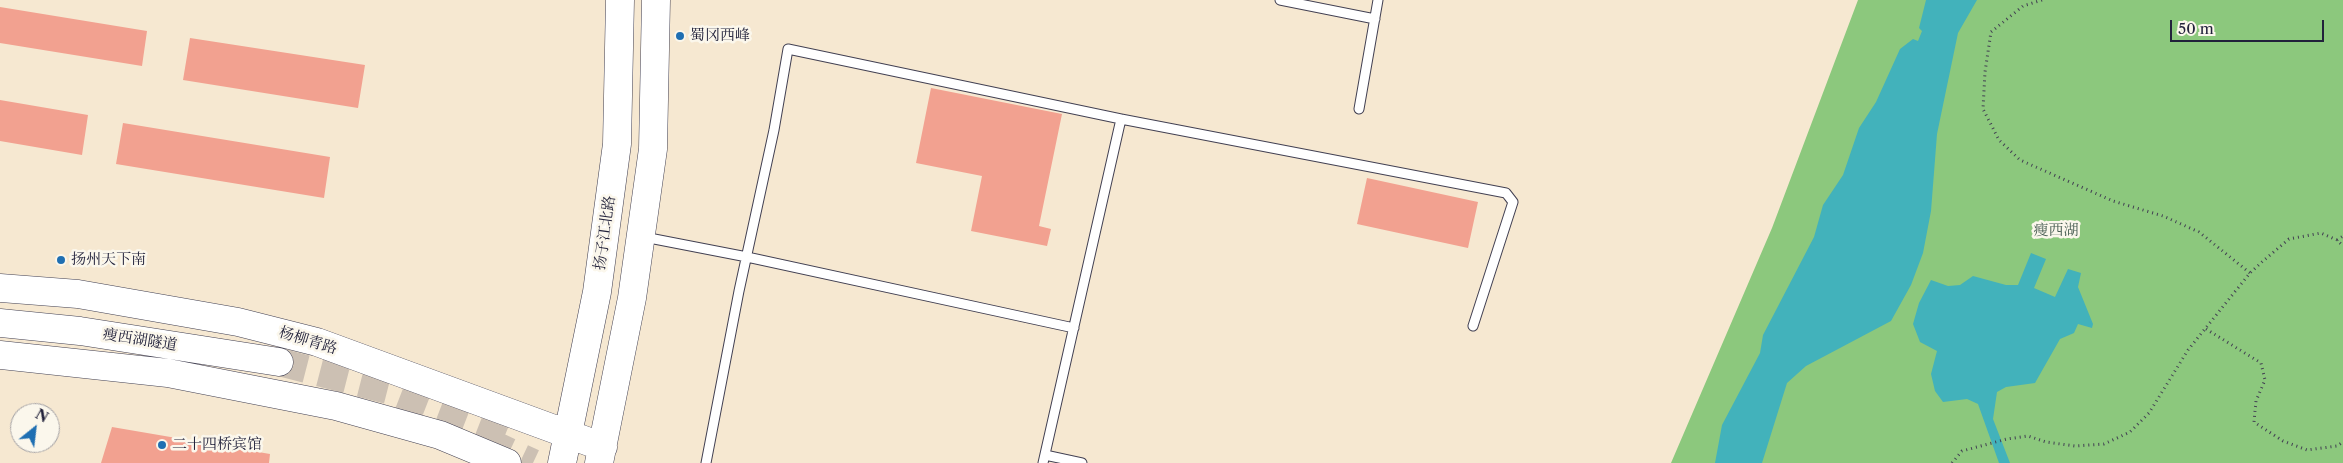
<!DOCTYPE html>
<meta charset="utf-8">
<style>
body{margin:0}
#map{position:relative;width:2343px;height:463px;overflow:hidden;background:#f6e8d1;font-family:"Libre Caslon Text",serif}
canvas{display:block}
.north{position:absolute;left:10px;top:403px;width:50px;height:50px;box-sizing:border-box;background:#fbf7ec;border:1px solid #a4a2a5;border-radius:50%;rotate:29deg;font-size:14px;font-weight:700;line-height:20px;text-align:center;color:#22223b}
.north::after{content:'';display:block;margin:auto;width:18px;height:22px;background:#1f6fb2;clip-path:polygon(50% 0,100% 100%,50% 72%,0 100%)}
.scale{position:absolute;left:2170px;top:20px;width:154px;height:22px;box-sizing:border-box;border:2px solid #22223b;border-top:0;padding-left:6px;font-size:15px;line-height:18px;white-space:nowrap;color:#22223b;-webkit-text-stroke:4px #fbf7ec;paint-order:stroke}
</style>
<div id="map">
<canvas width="2343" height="463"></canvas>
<div class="north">N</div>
<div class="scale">50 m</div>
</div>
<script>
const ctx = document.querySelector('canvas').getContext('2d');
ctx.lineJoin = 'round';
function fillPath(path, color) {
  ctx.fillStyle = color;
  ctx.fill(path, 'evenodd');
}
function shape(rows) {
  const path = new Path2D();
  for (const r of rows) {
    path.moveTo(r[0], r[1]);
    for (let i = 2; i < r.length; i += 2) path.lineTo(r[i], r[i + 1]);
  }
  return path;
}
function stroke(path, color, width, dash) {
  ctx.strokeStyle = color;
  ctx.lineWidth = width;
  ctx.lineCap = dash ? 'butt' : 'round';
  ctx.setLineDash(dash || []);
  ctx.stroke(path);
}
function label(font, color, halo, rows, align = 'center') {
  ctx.font = font + ' "Libre Caslon Text","Noto Serif SC",serif';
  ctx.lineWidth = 5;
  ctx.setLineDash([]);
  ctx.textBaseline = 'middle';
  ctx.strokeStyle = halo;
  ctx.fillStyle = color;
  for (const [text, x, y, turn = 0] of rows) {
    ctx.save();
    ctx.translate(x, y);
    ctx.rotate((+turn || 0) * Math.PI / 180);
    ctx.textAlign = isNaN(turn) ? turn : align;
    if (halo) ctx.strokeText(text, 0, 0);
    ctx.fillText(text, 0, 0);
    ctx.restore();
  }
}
const green = shape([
 [1858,0,2343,0,2343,463,1671,463,1772,228]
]);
const water = shape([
 [1926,0,1977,0,1958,33,1937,134,1931,211,1923,253,1911,285,1891,321,1806,366,1787,383,1762,463,1715,463,1722,425,1760,353,1763,335,1814,237,1823,205,1843,175,1859,128,1876,102,1900,49,1913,39,1918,41,1922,31,1919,28],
 [2031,253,2046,259,2034,288,2055,297,2068,269,2081,273,2078,287,2093,324,2092,328,2078,324,2074,333,2060,339,2035,383,2006,387,1997,392,1993,419,2010,463,1999,463,1978,404,1967,399,1943,402,1935,391,1931,374,1937,351,1920,342,1913,324,1919,303,1931,280,1948,286,1960,285,1973,276,2006,285,2018,285]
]);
const building = shape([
 [0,7,147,31,142,66,0,43],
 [190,38,365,65,358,108,183,80],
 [931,88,1062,114,1039,226,1051,229,1047,246,971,231,982,176,916,163],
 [0,100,88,115,82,155,0,141],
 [123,123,330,157,324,198,116,164],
 [1367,178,1478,202,1468,248,1357,224],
 [112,427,270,454,269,463,101,463]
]);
const primaryTunnel = shape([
 [279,362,388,390,509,437],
 [484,440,533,463]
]);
const path = shape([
 [2042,0,2023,6,1991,32,1985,72,1983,109,1999,140,2020,160,2113,201,2163,216,2199,232,2250,273],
 [2337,240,2343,236],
 [2206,329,2261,363,2265,380,2256,401,2254,422,2283,441,2307,450,2337,446,2343,442],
 [1952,463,1962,451,2007,439,2028,436,2046,442,2075,446,2104,444,2130,432,2149,413,2188,350,2250,273,2263,261,2289,239,2321,233,2337,240,2343,246]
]);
const service = shape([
 [1280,0,1375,19],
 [1359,109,1378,0],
 [644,237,747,257,1074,328],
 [1045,455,1082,463],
 [706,463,739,291,774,130,788,49,1121,119,1506,193,1513,202,1473,326],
 [1043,463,1121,119]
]);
const primary = shape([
 [0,288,78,294,238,322,317,342,603,447],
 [0,323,80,331,279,362],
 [0,355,168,373,336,406,440,435,507,463],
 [562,463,597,292,617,144,620,0],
 [599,463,632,298,653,149,656,0]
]);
const markers = [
 [680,36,5,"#1f6fb2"],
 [61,260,5,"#1f6fb2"],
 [162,445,5,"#1f6fb2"]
];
const poiNames = [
 ["蜀冈西峰",690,36],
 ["扬州天下南",71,260],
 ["二十四桥宾馆",172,445]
];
const parkNames = [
 ["瘦西湖",2056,231]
];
const streetNames = [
 ["扬子江北路",605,233,-82],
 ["瘦西湖隧道",140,340,9],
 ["杨柳青路",308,341,17]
];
fillPath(green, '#8cc87d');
fillPath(water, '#42b2bb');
fillPath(building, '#f2a190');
stroke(primaryTunnel, '#ccc0b3', 28, [28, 14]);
stroke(service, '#424052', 11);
stroke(primary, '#424052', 29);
stroke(path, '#424052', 3, [1, 4]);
stroke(service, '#fff', 9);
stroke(primary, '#fff', 28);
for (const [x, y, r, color] of markers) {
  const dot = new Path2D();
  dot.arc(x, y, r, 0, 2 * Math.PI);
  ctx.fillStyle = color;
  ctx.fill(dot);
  stroke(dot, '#fbf7ec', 2);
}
label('15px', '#22223b', '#fbf7ec', poiNames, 'left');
label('15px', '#475c52', '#fbf7ec', parkNames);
label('15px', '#22223b', '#fbf7ec', streetNames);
</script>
